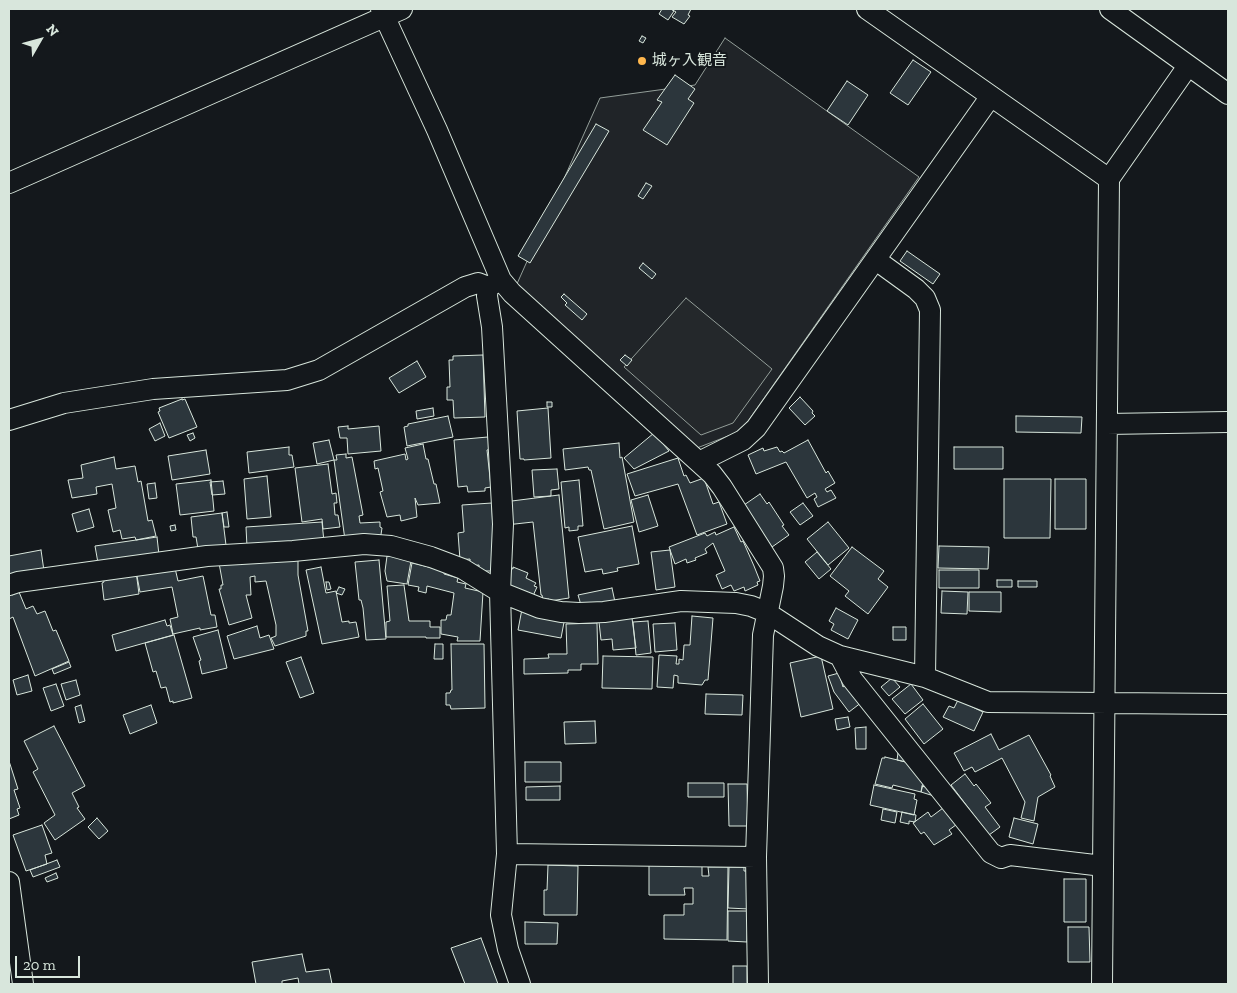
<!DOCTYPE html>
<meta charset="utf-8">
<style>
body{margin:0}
#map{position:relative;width:1237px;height:993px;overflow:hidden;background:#14181c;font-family:"Zilla Slab",serif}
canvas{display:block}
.frame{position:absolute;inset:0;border:10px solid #d8e6dc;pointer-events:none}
.north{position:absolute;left:15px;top:15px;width:50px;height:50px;-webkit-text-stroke:4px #14181c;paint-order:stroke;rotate:52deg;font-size:14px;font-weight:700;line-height:20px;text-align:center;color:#d8e6dc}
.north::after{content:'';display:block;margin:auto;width:18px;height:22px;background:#d8e6dc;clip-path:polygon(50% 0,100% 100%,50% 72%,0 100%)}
.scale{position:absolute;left:15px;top:956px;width:65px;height:22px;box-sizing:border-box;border:2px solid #d8e6dc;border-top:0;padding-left:6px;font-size:15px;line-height:18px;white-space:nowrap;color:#d8e6dc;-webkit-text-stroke:4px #14181c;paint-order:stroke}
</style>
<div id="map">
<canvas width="1237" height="993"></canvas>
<div class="frame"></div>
<div class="north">N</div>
<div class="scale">20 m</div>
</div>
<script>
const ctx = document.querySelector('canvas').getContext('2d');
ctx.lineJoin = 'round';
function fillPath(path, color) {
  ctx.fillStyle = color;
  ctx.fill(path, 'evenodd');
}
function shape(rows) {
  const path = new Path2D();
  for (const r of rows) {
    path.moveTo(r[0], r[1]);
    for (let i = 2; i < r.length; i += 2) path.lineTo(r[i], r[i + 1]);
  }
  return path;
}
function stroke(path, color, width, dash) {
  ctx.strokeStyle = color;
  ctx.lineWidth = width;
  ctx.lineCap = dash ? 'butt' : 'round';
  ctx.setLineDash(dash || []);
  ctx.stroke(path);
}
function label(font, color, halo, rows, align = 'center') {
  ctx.font = font + ' "Zilla Slab","Noto Sans JP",serif';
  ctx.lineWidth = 4;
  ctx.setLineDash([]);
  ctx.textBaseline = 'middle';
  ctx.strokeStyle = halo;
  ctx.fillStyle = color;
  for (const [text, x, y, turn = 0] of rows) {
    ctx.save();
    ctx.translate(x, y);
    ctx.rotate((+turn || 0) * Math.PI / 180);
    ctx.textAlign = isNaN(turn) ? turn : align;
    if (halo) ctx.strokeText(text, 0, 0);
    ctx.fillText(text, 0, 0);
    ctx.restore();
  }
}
const green = shape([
 [725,38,919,177,741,431,697,448,516,286,600,98,695,85,725,38]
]);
const parking = shape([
 [686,298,772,369,733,423,701,435,624,367,686,298]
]);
const building = shape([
 [662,9,671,9,674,11,668,20,659,14,662,9],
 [671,9,691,9,688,15,690,16,684,24,672,17,676,12,671,9],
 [642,36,646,38,643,43,639,41,642,36],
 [913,60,931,72,908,105,890,93,913,60],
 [675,75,695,89,688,99,694,103,667,145,643,130,662,102,657,100,675,75],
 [847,81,868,95,848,125,827,111,847,81],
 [596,124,609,131,530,263,518,256,596,124],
 [646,183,652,186,643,199,638,196,646,183],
 [907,251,940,274,933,284,900,261,907,251],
 [643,263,656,274,652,279,639,268,643,263],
 [564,294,587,314,582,320,565,305,567,303,561,297,564,294],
 [483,355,485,417,454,418,453,400,447,400,447,387,450,387,449,360,453,360,453,356,483,355],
 [625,355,632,360,627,366,620,360,625,355],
 [417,361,426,377,399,393,389,378,417,361],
 [800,397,813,411,812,413,815,416,805,425,789,408,800,397],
 [182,399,182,400,185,399,197,427,169,438,158,412,160,411,159,408,182,399],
 [547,402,552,402,552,407,547,407,547,402],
 [433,408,434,416,417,419,416,411,433,408],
 [548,408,551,458,524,460,524,459,520,459,517,411,548,408],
 [448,416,453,437,407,446,404,427,408,426,408,424,448,416],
 [1016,416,1082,417,1081,433,1016,432,1016,416],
 [160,423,165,436,155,441,149,429,160,423],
 [348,426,348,429,379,426,381,451,348,454,347,438,340,438,338,427,348,426],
 [193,433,195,438,190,441,187,435,193,433],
 [654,433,669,451,634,469,624,458,654,433],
 [488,437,490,449,487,450,491,487,485,488,485,491,468,492,467,486,458,487,454,440,488,437],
 [329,440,334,460,317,464,313,443,329,440],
 [808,440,826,473,828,471,835,483,825,489,827,492,831,490,836,498,818,507,814,499,817,497,815,493,807,498,786,462,756,474,748,455,763,448,764,451,777,447,780,452,782,451,784,453,808,440],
 [619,443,620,458,622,457,634,522,604,529,591,470,589,470,588,467,565,470,563,449,619,443],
 [423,444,426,459,428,459,434,484,436,484,440,503,418,505,415,498,417,517,401,521,400,515,387,517,380,492,383,491,378,468,375,469,374,461,405,454,406,460,408,459,405,448,423,444],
 [289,447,289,455,292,455,294,467,249,473,247,452,289,447],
 [954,447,1003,447,1003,469,954,469,954,447],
 [206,450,210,474,172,480,168,456,206,450],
 [346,454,346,458,352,457,363,515,359,516,360,523,380,522,380,527,382,528,380,541,345,540,334,460,337,460,336,455,346,454],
 [114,457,116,469,135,466,138,482,141,481,148,521,152,520,156,536,136,540,135,537,122,539,120,530,113,532,108,510,116,508,112,484,96,487,97,494,72,498,68,480,83,478,81,465,114,457],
 [678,458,684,476,686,475,690,483,704,478,713,504,719,502,727,524,697,535,678,484,635,496,627,474,678,458],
 [328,464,332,494,336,493,337,503,334,503,335,515,338,515,340,527,323,529,322,519,302,522,295,468,328,464],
 [557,469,559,489,551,490,551,496,534,497,532,470,557,469],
 [267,476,271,517,247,519,244,479,267,476],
 [1004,479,1051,479,1050,538,1004,538,1004,479],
 [1055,479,1086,479,1086,529,1055,529,1055,479],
 [211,480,214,511,180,515,176,484,211,480],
 [579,480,583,526,578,526,578,530,569,531,569,527,565,528,561,482,579,480],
 [223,481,225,494,212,495,210,482,223,481],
 [155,483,157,498,149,499,147,484,155,483],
 [760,494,767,504,769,502,784,525,782,526,789,535,772,547,744,505,760,494],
 [559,495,569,598,550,601,549,599,543,600,542,595,541,595,533,522,506,525,504,502,559,495],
 [648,495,658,526,639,532,631,500,648,495],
 [492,503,494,571,479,571,479,565,470,566,470,559,460,560,458,533,464,532,462,505,492,503],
 [803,503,813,516,800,525,790,512,803,503],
 [89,509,94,527,77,532,72,514,89,509],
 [227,512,229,527,224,527,222,513,227,512],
 [222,513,226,545,198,549,196,537,193,537,191,517,222,513],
 [322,522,324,542,247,547,246,527,322,522],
 [828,522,849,548,828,565,807,539,828,522],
 [175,525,176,530,171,531,170,526,175,525],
 [632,526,639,564,617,568,618,571,603,574,602,569,585,572,578,537,632,526],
 [734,527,741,542,743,541,754,566,760,581,757,582,758,585,745,591,744,587,734,591,731,585,722,589,716,575,725,571,713,543,705,549,707,553,695,558,696,560,687,563,686,559,675,564,669,547,705,533,707,536,715,532,716,535,734,527],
 [157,537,159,555,98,563,95,546,157,537],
 [939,546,989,547,988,569,938,568,939,546],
 [852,547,884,571,878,579,888,587,868,614,845,596,849,591,830,576,852,547],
 [41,550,44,571,9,577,9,556,41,550],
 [670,550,675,587,656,590,651,552,670,550],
 [817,552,831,569,819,579,805,562,817,552],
 [391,554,411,561,407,584,387,581,385,571,387,556,390,556,391,554],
 [298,556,298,575,308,631,306,631,306,636,275,646,271,638,276,636,276,625,266,581,255,582,255,576,250,577,251,595,246,595,252,618,229,625,219,589,221,589,221,585,223,585,219,563,298,556],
 [379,560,386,639,366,640,363,608,361,600,359,600,355,562,379,560],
 [412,563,444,571,444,574,458,578,457,582,466,584,465,588,483,592,480,641,457,641,458,637,441,634,441,620,446,620,447,615,451,615,454,593,427,586,426,593,418,591,419,587,408,585,412,563],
 [506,566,513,569,513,567,528,573,526,578,536,583,534,586,537,587,533,596,506,588,506,566],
 [321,567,326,593,336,591,342,622,349,621,349,623,356,622,359,637,322,644,306,570,321,567],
 [175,568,178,581,203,576,211,615,215,615,217,627,200,630,200,628,173,634,170,619,178,617,172,587,140,592,136,571,175,568],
 [939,570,979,570,979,588,939,588,939,570],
 [136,571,139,594,104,600,102,583,104,582,103,576,136,571],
 [997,580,1012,580,1012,587,997,587,997,580],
 [1018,581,1037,581,1037,587,1018,587,1018,581],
 [326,582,329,582,331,589,327,590,326,582],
 [404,585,409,621,430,621,430,627,440,627,440,638,426,638,426,637,386,637,386,622,390,621,387,586,404,585],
 [339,587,345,589,342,595,336,593,339,587],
 [612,588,615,602,581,605,578,595,612,588],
 [942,591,968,592,967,614,941,613,942,591],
 [11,592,12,595,19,592,26,609,33,606,37,614,45,611,53,631,56,630,69,661,35,676,13,617,9,619,9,593,11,592],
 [969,592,1001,592,1001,612,969,611,969,592],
 [836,608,858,620,848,639,831,630,834,624,829,621,836,608],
 [522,609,565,617,561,638,518,630,522,609],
 [692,616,713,618,708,680,705,680,702,685,678,683,678,676,674,675,673,688,657,687,659,655,677,656,676,664,679,664,679,659,683,660,684,645,690,645,692,616],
 [632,618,636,648,613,650,612,639,601,640,599,622,632,618],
 [165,620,167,626,170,625,173,635,116,651,112,635,165,620],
 [648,621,651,653,636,655,633,622,648,621],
 [597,623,598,664,581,664,581,670,568,670,568,673,524,674,524,659,549,658,548,654,567,654,566,624,597,623],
 [675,623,677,650,655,652,653,624,675,623],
 [257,626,260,638,269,635,274,649,234,659,227,636,257,626],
 [893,627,906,627,906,640,893,640,893,627],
 [218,630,227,668,202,674,199,661,201,660,193,637,218,630],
 [174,635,192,698,173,703,173,701,170,702,166,687,161,688,156,671,153,672,145,643,174,635],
 [435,644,443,644,443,659,434,659,435,644],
 [451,644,484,644,485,708,451,709,450,705,446,705,446,693,450,693,451,690,452,690,451,644],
 [603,656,653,657,652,689,602,688,603,656],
 [821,656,833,709,801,717,790,663,821,656],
 [301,657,314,693,300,698,286,662,301,657],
 [69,662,71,667,54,674,52,669,69,662],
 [839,673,843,687,847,684,862,702,849,712,834,692,828,676,839,673],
 [28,675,32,691,17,695,13,680,28,675],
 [892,678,900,687,889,696,881,687,892,678],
 [76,680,80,695,66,700,61,684,76,680],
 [56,684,64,706,51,711,43,688,56,684],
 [911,684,923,700,905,714,892,699,911,684],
 [706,694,743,695,742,715,705,714,706,694],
 [958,700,983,712,974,731,943,717,949,706,954,708,958,700],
 [923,704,943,729,924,744,905,719,923,704],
 [81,705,85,721,79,723,75,707,81,705],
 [151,705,157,723,130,734,123,715,151,705],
 [848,717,850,727,837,730,835,719,848,717],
 [595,721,596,743,565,744,564,722,595,721],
 [54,726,85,786,72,793,79,807,77,808,85,819,55,840,44,823,55,815,33,772,38,769,24,741,54,726],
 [866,727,866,749,856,749,855,728,866,727],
 [991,734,999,750,1029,735,1051,775,1050,776,1055,787,1038,797,1034,821,1021,818,1025,802,1002,758,975,772,972,767,964,771,954,753,991,734],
 [898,753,905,753,910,763,897,760,898,753],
 [885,757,910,763,925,777,921,792,893,785,892,788,875,784,882,758,885,758,885,757],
 [9,761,18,789,14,790,20,808,17,809,19,815,9,819,9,761],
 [525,762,561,762,561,782,525,782,525,762],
 [965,774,974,786,976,784,991,803,985,807,1000,827,989,835,951,785,965,774],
 [688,783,724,783,724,797,688,797,688,783],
 [728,784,747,784,748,826,729,826,728,784],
 [874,785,915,794,914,799,917,800,914,815,870,805,874,785],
 [560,786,560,800,526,800,526,787,560,786],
 [922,786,935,790,934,796,921,792,922,786],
 [947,805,960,822,949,830,952,834,934,845,924,832,921,834,913,823,928,812,931,817,947,805],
 [883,809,897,812,895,823,881,820,883,809],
 [902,812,916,815,915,822,909,821,909,824,900,822,902,812],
 [97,818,108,831,99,839,88,827,97,818],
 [1014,818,1038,824,1033,844,1009,837,1014,818],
 [42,825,52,853,45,855,47,864,26,871,13,835,42,825],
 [57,860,60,867,33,877,30,870,57,860],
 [548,865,578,866,577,915,544,915,544,890,547,890,548,865],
 [649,865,702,865,702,876,709,876,708,867,728,867,727,940,664,939,664,915,684,915,684,904,693,904,693,888,684,888,685,895,649,895,649,865],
 [729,867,744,867,744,871,750,871,749,909,728,908,729,867],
 [56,873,58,878,47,882,45,878,56,873],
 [1064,879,1086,879,1086,922,1064,922,1064,879],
 [728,911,748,911,747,942,728,941,728,911],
 [525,922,558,923,557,944,525,944,525,922],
 [1068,927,1089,927,1090,962,1068,962,1068,927],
 [481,938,498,984,465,984,451,948,481,938],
 [302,954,306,972,329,969,332,984,299,984,298,978,282,981,282,984,256,984,252,962,302,954],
 [733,966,747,966,747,984,733,984,733,966]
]);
const minor = shape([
 [381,9,437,130,501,280,512,293,712,474,722,487,773,568,774,576,773,586,763,635,756,857,758,984],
 [867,9,1109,179],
 [1110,9,1228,94],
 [9,183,402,9],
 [876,260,916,289,925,298,930,310,925,677],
 [501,280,488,287,487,296,492,327,503,524,500,592,507,854,501,915,508,949,520,984],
 [9,420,64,403,153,389,287,380,319,370,465,287,478,283,488,287],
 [1107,424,1228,422],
 [699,462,743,440,756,428,991,96],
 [9,585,18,582,207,556,293,551,364,544,391,546,431,557,463,569,500,592,540,608,561,612,579,613,604,612,681,601,736,603,751,606,766,612,818,646,840,656,925,677,988,702,1228,704],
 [840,656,852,679,991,853,1001,858,1010,855,1103,866],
 [507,854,756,857],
 [9,882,23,984],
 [1102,984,1109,179,1188,66]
]);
const markers = [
 [642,61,5,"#ffb74d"]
];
const poiNames = [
 ["城ヶ入観音",652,61]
];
fillPath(green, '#202428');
stroke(green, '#939e99', 1);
fillPath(parking, '#24282b');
stroke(parking, '#939e99', 1);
fillPath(building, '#2c363c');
stroke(building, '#d8e6dc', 1);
stroke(minor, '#d8e6dc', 22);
stroke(minor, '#14181c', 20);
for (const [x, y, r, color] of markers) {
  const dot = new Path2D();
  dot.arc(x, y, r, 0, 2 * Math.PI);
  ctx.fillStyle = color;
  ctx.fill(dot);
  stroke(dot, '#14181c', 2);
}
label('15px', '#d8e6dc', '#14181c', poiNames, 'left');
</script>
